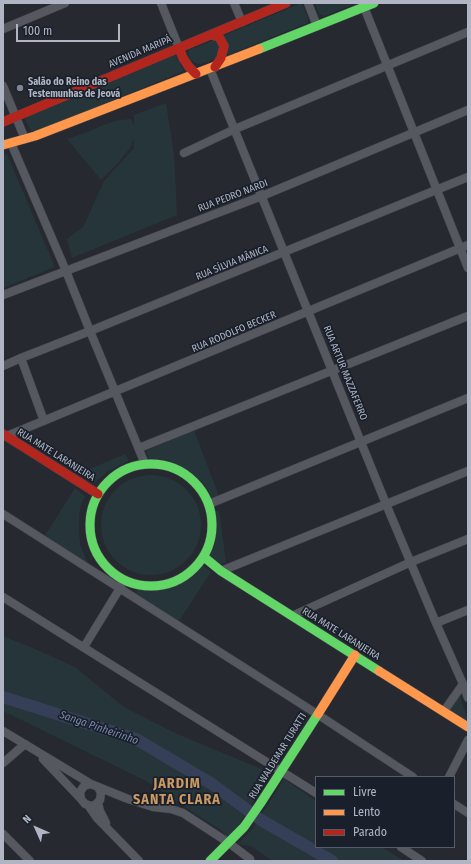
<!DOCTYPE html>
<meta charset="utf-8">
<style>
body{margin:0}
#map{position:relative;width:471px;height:864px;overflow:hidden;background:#262930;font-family:"Fira Sans Condensed",sans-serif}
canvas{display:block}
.frame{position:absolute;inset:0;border:4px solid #afb5c3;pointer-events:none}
.legend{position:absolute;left:315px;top:776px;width:140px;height:72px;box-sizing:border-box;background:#1a202b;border:1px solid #565c68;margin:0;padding:5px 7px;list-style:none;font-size:12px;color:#afb5c3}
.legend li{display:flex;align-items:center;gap:8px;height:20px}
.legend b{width:20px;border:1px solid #565c68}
.north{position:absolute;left:16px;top:808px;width:40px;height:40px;-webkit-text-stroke:3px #1a202b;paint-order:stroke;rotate:315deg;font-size:11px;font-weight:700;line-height:16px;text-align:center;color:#afb5c3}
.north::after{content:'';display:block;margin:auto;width:14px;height:18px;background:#afb5c3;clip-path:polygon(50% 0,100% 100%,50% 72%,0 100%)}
.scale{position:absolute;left:16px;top:24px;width:104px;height:18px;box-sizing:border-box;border:2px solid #afb5c3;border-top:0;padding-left:5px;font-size:12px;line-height:14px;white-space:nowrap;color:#afb5c3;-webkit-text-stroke:3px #1a202b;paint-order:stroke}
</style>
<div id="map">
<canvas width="471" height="864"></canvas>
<div class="frame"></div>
<ul class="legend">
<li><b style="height:5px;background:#63d668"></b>Livre</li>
<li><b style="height:5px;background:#ff974d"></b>Lento</li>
<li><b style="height:5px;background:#b3261e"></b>Parado</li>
</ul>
<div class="north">N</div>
<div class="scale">100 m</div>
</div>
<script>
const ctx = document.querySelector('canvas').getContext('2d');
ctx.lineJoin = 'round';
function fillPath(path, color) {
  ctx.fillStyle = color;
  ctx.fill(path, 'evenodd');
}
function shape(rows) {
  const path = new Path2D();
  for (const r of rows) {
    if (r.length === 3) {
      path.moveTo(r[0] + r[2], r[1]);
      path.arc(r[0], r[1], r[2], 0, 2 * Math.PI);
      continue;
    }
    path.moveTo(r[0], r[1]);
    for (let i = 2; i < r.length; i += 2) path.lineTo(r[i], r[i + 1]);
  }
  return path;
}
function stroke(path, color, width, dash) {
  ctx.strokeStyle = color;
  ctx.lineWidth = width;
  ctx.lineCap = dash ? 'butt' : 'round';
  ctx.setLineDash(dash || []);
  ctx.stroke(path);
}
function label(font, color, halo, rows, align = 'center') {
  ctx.font = font + ' "Fira Sans Condensed",sans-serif';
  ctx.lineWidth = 3.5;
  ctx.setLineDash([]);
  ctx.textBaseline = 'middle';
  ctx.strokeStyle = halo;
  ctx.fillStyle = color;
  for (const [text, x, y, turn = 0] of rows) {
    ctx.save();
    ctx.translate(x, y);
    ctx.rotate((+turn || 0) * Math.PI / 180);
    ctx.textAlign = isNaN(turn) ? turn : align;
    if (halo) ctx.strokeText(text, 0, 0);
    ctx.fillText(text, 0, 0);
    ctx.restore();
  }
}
const green = shape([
 [315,3,356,3,325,16,319,14],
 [299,4,301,4,303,6,308,18,308,21,307,23,228,55,222,36],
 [214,40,219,47,215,58,208,62,201,64,195,63,191,60,188,54,189,50],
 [175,55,184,71,35,132,31,131,26,121,25,118],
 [166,103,174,154,177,215,72,258,67,239,83,227,104,181,134,148,134,139,130,148,118,163,101,180,67,139,88,132,103,125,119,120,131,119,134,126,134,115],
 [7,154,55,267,3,288,3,155],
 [194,430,219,496,212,498,206,487,200,480,190,472,181,467,171,462,161,459,149,459,146,451],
 [125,454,129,461,108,471,94,483,80,473],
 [151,525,50],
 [75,488,85,496,81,505,79,516,79,531,80,544,88,564,44,537],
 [219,510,226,562,220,565,209,557,215,544,216,520,215,512],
 [203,566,211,572,179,621,135,593,137,590,160,590,179,585,196,574],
 [3,636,40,651,75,667,124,707,175,733,271,773,240,823,228,838,221,830,197,815,146,781,3,711],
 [459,694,468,720,468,723,449,710],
 [284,779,316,801,316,847,382,847,404,861,273,861,250,846,238,844,253,828]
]);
const river = shape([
 [3,697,136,739,212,784,261,820,332,861]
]);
const street = shape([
 [161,3,179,48],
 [234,3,242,22],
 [308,3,317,26],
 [364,7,468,268],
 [3,29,65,3],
 [210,69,386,504,436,623,463,684,468,698],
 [3,86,25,139],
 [11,143,66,271,90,331,145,464],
 [184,153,235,129,468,32],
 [3,295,262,196,468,110],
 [21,358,44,421],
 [3,366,21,358,90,331,468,177],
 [7,436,468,245],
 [139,448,468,316],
 [209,504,468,398],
 [3,514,317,714,413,777],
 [221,571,468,471],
 [3,597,316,793],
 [292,616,411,562,468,539],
 [436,623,468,610],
 [84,647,120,588,123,580],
 [444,711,463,684],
 [3,731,91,784],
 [43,759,81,799],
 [3,763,25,744],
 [449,777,468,740],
 [98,787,101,793,100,800,95,805,91,806,85,804,81,799,80,792,84,786,91,784,128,799,153,807,171,809,183,813,229,843,250,859],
 [98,803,100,811,106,823],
 [454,804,468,813],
 [88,805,97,818,139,861],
 [3,834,30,861],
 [401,847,422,861]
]);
const fast = shape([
 [259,49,374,3],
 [151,525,61],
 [204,557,221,571,379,671],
 [210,861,244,827,260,804,318,714]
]);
const slow = shape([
 [3,145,35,136,259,49],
 [379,671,468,727],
 [318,714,355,655]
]);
const jam = shape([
 [211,35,219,37,224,46,221,58,215,67],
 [179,48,183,58,189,67,196,74],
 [3,122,286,3],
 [3,434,98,494]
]);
const markers = [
 [20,88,4,"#7f8490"]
];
const streetNames = [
 ["AVENIDA MARIPÁ",140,52,-23],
 ["RUA PEDRO NARDI",233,196,-21],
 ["RUA SÍLVIA MÂNICA",232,263,-22],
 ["RUA RODOLFO BECKER",234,332,-23],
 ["RUA ARTUR MAZZAFERRO",345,373,68],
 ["RUA MATE LARANJEIRA",56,455,32],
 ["RUA MATE LARANJEIRA",341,634,32],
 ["RUA WALDEMAR TURATTI",278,756,-58]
];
const poiNames = [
 ["Salão do Reino das",28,82],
 ["Testemunhas de Jeová",28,94]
];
const waterNames = [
 ["Sanga Pinheirinho",99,728,19]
];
const districtNames = [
 ["JARDIM",177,784],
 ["SANTA CLARA",177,800]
];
fillPath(green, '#263539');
stroke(river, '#354058', 12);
stroke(street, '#42444a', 9);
stroke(fast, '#42444a', 10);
stroke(slow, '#42444a', 10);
stroke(jam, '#42444a', 10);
stroke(street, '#56585f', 8);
stroke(fast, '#63d668', 9);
stroke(slow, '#ff974d', 9);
stroke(jam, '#b3261e', 9);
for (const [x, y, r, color] of markers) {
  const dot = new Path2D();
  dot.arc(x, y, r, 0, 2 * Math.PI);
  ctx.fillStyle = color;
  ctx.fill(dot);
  stroke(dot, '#1a202b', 1.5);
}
label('10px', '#afb5c3', '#1a202b', streetNames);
label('bold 10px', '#afb5c3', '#1a202b', poiNames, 'left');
label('italic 11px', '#7989aa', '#1a202b', waterNames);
ctx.letterSpacing = '1px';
label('bold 14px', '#cb9962', '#1a202b', districtNames);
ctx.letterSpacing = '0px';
</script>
